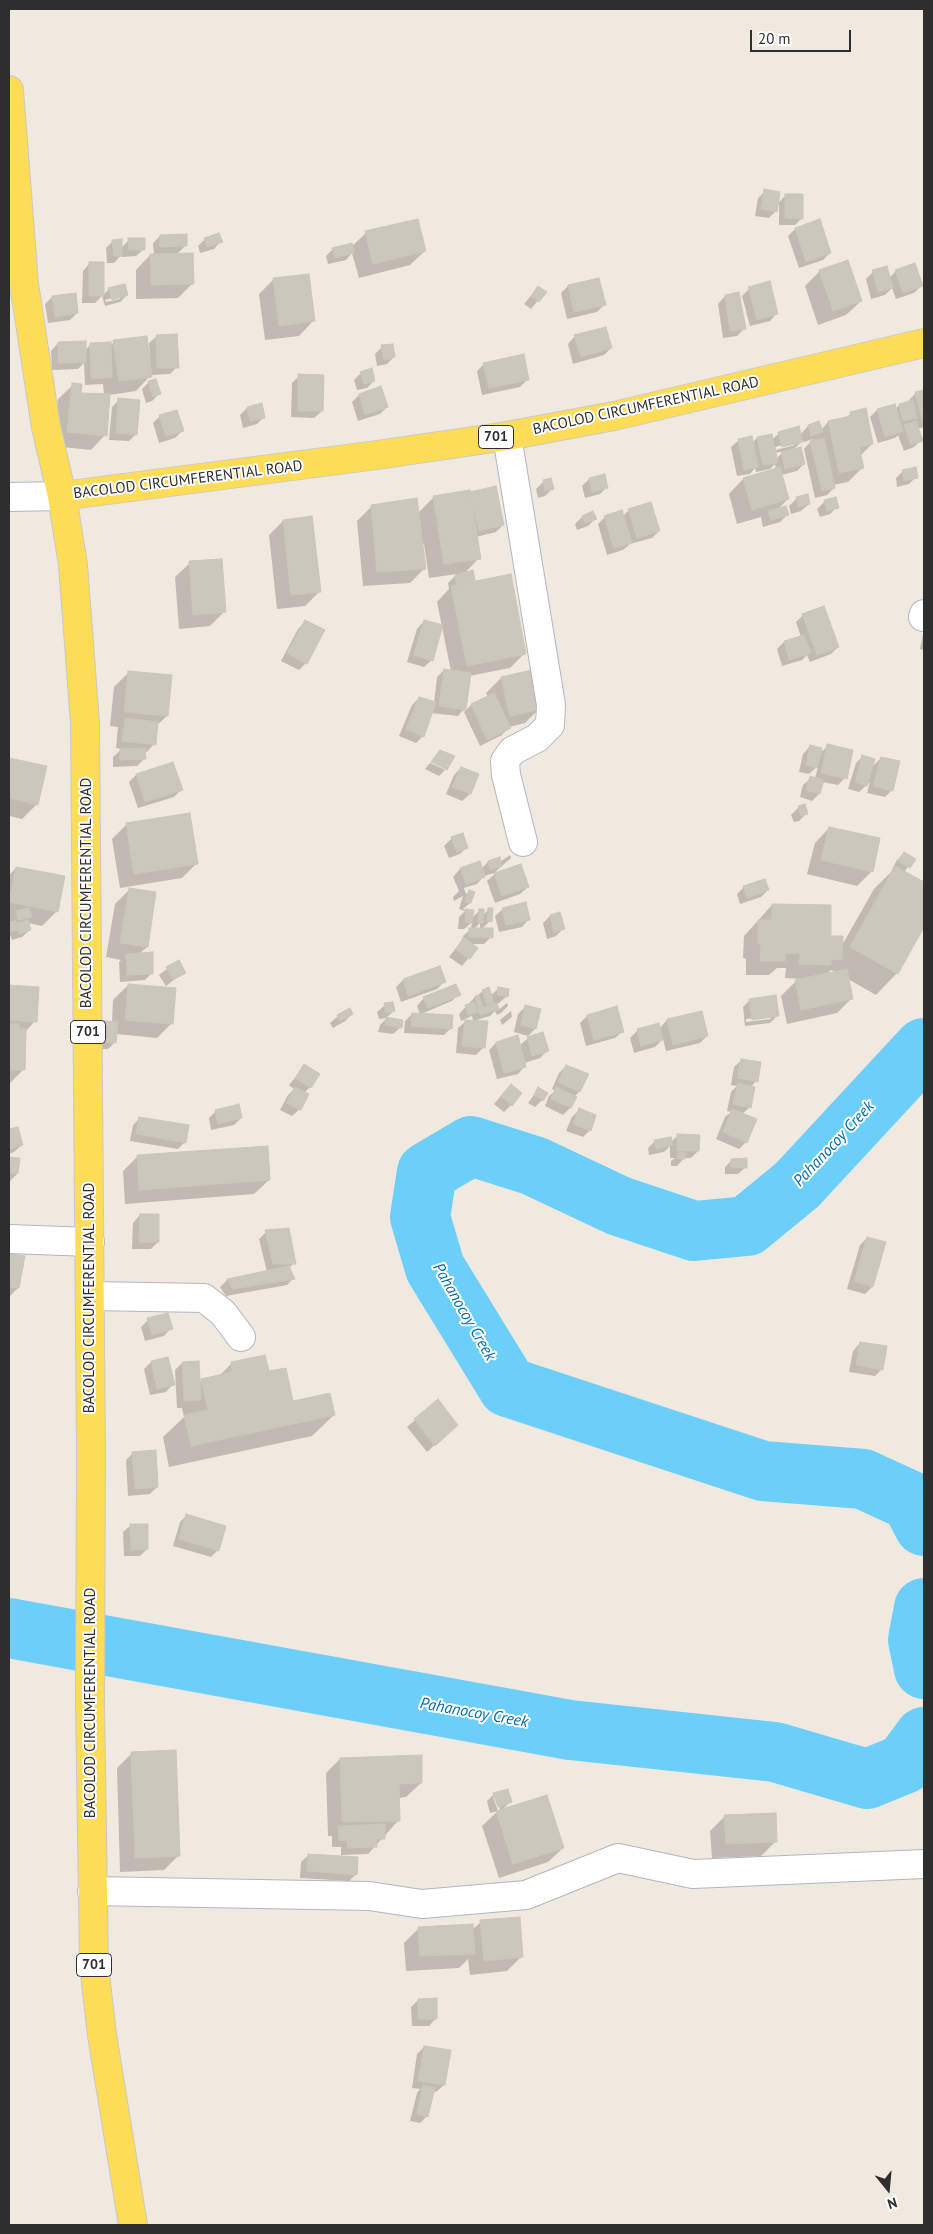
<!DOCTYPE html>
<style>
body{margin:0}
#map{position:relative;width:933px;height:2234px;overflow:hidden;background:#f0e9df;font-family:"PT Sans",sans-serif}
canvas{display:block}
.frame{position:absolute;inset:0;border:10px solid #2e2e2e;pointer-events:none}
.north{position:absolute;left:863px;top:2164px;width:50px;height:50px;-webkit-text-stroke:4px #fff;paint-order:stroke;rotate:163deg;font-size:14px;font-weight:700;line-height:20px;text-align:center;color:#2e2e2e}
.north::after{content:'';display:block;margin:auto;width:18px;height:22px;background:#2e2e2e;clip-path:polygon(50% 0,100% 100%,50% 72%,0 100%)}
.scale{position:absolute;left:750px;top:30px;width:101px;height:22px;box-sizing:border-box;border:2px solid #2e2e2e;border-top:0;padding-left:6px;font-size:15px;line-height:18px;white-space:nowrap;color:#2e2e2e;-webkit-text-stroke:4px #fff;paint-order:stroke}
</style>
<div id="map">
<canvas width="933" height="2234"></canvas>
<div class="frame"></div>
<div class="north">N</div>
<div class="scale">20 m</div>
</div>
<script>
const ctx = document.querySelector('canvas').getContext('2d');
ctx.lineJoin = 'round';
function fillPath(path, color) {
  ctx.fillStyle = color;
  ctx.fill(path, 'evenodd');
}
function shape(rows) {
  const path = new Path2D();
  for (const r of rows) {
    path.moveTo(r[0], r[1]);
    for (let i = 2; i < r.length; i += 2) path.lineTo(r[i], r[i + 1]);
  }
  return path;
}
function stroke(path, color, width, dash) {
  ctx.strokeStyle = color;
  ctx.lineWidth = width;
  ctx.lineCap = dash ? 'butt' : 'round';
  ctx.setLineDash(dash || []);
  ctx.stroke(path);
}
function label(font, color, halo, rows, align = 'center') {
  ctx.font = font + ' "PT Sans",sans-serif';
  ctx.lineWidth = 4;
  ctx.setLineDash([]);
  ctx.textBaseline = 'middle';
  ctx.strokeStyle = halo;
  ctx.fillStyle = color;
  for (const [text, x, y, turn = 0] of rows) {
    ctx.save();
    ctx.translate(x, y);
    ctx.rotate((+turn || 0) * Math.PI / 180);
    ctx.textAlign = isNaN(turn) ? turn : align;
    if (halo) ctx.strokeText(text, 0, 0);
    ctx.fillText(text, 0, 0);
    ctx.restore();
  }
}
const shadow = shape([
 [765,191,776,211,769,218,755,216,758,198],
 [786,195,802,218,795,225,779,225,779,202],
 [795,229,830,253,823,260,799,268,788,236],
 [366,233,425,251,410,265,359,278,352,253,346,260,328,264,326,256,333,249,351,247],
 [160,236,185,246,176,255,193,283,178,298,136,299,136,270,150,255,154,255,153,243],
 [205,239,221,241,214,249,200,253,198,246],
 [129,240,144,249,136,256,122,257,122,254,114,263,107,263,106,248,113,241,121,248],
 [90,263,102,296,109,289,127,295,120,302,105,306,102,296,95,303,82,303,83,271],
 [120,296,120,299,106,302,105,300],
 [820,271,861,301,846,315,818,325,805,286],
 [896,271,921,286,914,293,896,299,892,288,885,295,871,299,866,279,873,272,889,278],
 [274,279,313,321,299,336,265,340,259,294],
 [598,279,605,304,597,312,567,319,561,293,568,286],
 [538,287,545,292,531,309,524,304],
 [749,289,777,313,770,321,750,326,742,296],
 [725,296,744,329,737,336,723,338,718,304],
 [52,297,77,313,70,320,48,323,45,304],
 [157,336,177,367,170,374,151,375,136,391,109,395,105,435,91,450,53,446,58,399,73,385,80,394,104,395,103,384,85,385,84,363,78,369,52,370,51,351,58,343,85,350,91,344,110,346,114,342,150,355,149,343],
 [575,336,611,348,604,355,573,364,568,344],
 [382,347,394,357,387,364,377,366,375,354],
 [484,364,527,380,520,387,482,395,477,371],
 [361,373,374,381,367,388,357,390,354,380],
 [299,376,322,411,314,418,291,417,292,383],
 [149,382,159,394,152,401,146,403,142,389],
 [380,388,387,407,380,414,358,421,352,402,359,395],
 [924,391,924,427,917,429,921,440,914,447,904,451,898,435,895,438,878,443,870,417,877,410,895,410,899,405,909,403,909,400,916,393],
 [119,400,136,434,129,441,109,440,112,407],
 [247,408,264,417,257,424,243,428,240,415],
 [851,413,872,444,860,456,863,467,848,482,833,485,834,488,827,495,815,498,804,449,813,439,804,442,803,440,792,451,804,464,797,471,781,475,788,499,778,509,787,515,780,522,763,527,761,517,737,524,729,494,743,479,776,470,775,464,770,469,756,472,755,468,750,474,737,476,731,447,739,440,752,443,757,438,771,435,772,440,779,433,800,435,808,426,821,430,828,422,846,418],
 [795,442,795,445,776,450,775,447],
 [784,451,776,459,775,453],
 [160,416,182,431,175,438,159,443,153,423],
 [903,471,916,477,909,484,897,487,896,478],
 [604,476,607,487,600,494,585,498,582,486,589,479],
 [550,480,552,489,545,496,538,498,536,489,543,482],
 [469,492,503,525,496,532,476,537,479,558,464,574,474,579,470,583,525,653,510,668,469,676,464,712,471,705,488,697,486,693,501,678,531,671,540,708,525,723,509,727,502,735,480,746,463,710,458,716,431,713,423,736,416,743,399,736,412,705,419,698,434,703,437,677,444,670,451,671,437,602,449,589,448,583,457,574,429,578,424,544,422,545,425,568,410,583,363,586,357,521,372,506,418,513,434,497],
 [796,499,809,504,801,511,791,514,789,506],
 [824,502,837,507,830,514,820,517,817,509],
 [629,510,659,531,652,538,630,544,623,550,607,555,598,524,605,517,623,516],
 [593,513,595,519,588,526,577,530,575,524,582,517],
 [283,521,319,592,305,606,277,609,269,535],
 [190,563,224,612,210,626,179,629,175,577],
 [803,615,838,647,831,654,810,662,807,655,802,660,782,666,777,649,784,642,801,637,796,622],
 [306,621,306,663,299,670,281,661,298,629],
 [424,621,432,660,424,667,407,662,417,629],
 [924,630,924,650,920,649],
 [129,672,167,716,156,726,154,744,147,752,144,751,144,759,137,766,113,767,113,757,122,749,116,748,118,727,110,726,114,687],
 [810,746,819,754,828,746,845,778,838,785,822,782,819,794,812,801,800,797,803,785,811,778,815,779,818,766,809,774,799,772,803,754],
 [863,756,871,768,881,758,892,790,885,797,867,793,870,782,859,792,848,789,856,763],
 [9,759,45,767,37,804,22,819,9,816],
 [173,763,181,790,174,797,138,808,129,782,136,775],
 [430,763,445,770,439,776,425,769],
 [461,768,478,774,470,794,462,801,446,794,454,775],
 [799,807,806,814,799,821,794,822,791,815],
 [127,824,197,863,182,878,120,888,112,839],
 [829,828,872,871,857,886,807,874,815,843],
 [452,838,467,847,460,854,449,858,444,846],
 [904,853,914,859,904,872,924,883,924,924,897,973,876,995,848,979,852,998,837,1013,787,1024,781,996,796,981,802,979,785,978,786,968,777,968,769,975,746,975,746,959,743,958,744,936,772,905,829,937,841,947,874,889,893,870,892,869,897,860],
 [831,970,836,972,826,975],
 [510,855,511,858,494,873,484,876,477,884,464,888,466,894,469,892,470,903,463,909,472,911,472,918,480,910,482,916,488,910,490,921,482,929,491,937,484,944,471,944,477,948,462,966,449,957,462,940,463,936,471,929,472,922,464,929,458,929,459,917,465,911,459,909,463,896,454,901,453,897,459,891,453,877,460,869,479,863,481,869,488,862,499,859,500,862],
 [480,923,480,929,474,929],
 [16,868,57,911,42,926,28,923,30,930,22,937,12,940,11,936,9,937,9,924,10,923,9,875],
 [495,874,528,887,520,894,495,903,487,881],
 [744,887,768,890,761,897,740,904,737,894],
 [129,890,155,893,147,947,139,954,152,973,145,980,120,982,119,962,121,960,106,957,115,904],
 [503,909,529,919,522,927,499,932,495,916],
 [550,916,563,929,556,936,547,939,543,923],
 [178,961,184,972,166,986,159,975],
 [439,968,444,982,437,989,401,1002,396,987,403,980],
 [128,985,172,1023,157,1038,116,1034,115,1042,108,1049,97,1049,98,1030,106,1022,112,1023,113,1000],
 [9,986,38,988,35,1021,25,1032,24,1069,9,1084],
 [499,988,507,996,499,1003,496,1003,498,1010,507,1003,508,1006,501,1013,497,1015,495,1011,490,1016,473,1021,472,1016,461,1021,459,1014,475,997,483,991,490,996],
 [459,994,452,1001,421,1014,451,1028,444,1035,404,1033,405,1021,412,1014,420,1014,417,1006,424,998],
 [750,1000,777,1016,770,1023,745,1026,743,1007],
 [771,1016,771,1019,746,1022,746,1019],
 [385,1005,394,1011,386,1018,379,1019,377,1012],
 [525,1007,535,1029,528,1036,514,1032,518,1014],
 [616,1008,623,1031,615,1038,586,1046,580,1023,587,1016],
 [511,1011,512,1017,502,1025,500,1020],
 [352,1014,345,1021,333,1028,330,1023,338,1016],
 [387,1018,401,1027,393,1034,378,1032,380,1025],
 [667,1020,707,1036,700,1043,666,1051,663,1039,655,1047,634,1053,630,1038,637,1031,658,1025,659,1029],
 [466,1021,484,1047,476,1055,456,1053,458,1028],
 [542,1034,547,1051,540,1058,524,1063,525,1066,518,1074,497,1079,489,1050,496,1043,517,1037,519,1046,527,1039],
 [742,1060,756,1081,751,1087,750,1107,742,1114,746,1142,739,1149,716,1139,725,1117,731,1112,727,1111,731,1092,737,1086,731,1085,734,1067],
 [305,1066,310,1087,304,1093,300,1109,292,1116,280,1110,288,1095,294,1089,289,1085],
 [566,1066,579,1092,574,1097,570,1108,563,1115,545,1106,549,1096,555,1091,552,1089,559,1073],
 [538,1089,542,1100,535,1107,528,1103],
 [504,1092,511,1105,504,1112,494,1104],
 [579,1110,590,1130,583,1137,566,1131,572,1117],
 [216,1111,241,1118,234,1125,211,1130,209,1118],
 [140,1118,185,1142,178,1149,130,1141,133,1125],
 [17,1128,22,1145,14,1152,9,1154,9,1130],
 [678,1135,698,1151,691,1158,684,1158,677,1166,671,1166,671,1161,675,1158,670,1158,670,1146,664,1152,649,1155,648,1148,655,1141,671,1142],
 [137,1157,269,1180,254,1194,125,1204,123,1171],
 [9,1158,19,1159,17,1174,10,1181],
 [732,1160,746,1167,738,1174,725,1174,725,1167],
 [140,1215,158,1242,151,1249,132,1249,133,1223],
 [266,1232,294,1263,289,1268,294,1278,287,1285,226,1296,220,1287,227,1280,267,1272,259,1239],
 [867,1238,885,1243,872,1287,865,1294,847,1289,860,1245],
 [9,1255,23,1257,18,1288,9,1297],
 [148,1320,171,1328,164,1336,145,1341,141,1327],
 [860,1343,882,1369,875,1376,849,1372,853,1351],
 [168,1358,173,1384,166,1392,150,1395,144,1369,151,1362],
 [182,1363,199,1383,202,1380,219,1376,231,1364,268,1373,292,1403,334,1415,312,1436,169,1467,163,1437,184,1417,182,1408,177,1408,175,1370],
 [437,1401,456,1425,427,1452,407,1427],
 [133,1453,157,1487,150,1494,128,1496,126,1460],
 [187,1515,218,1550,211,1557,173,1546,180,1522],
 [131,1525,147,1549,140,1556,124,1556,123,1532],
 [132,1753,178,1856,164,1870,120,1872,117,1768],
 [340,1759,421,1783,406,1797,398,1798,399,1820,368,1854,341,1855,341,1847,332,1847,332,1836,328,1836,326,1773],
 [494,1794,510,1802,502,1810,563,1848,548,1862,499,1878,482,1826,498,1811,501,1812,496,1797,493,1797,498,1811,490,1813,487,1801],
 [725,1816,776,1841,761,1856,712,1858,710,1831],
 [309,1855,356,1874,349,1881,300,1878,301,1862],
 [481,1922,522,1956,507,1971,470,1975,468,1959,459,1968,406,1971,404,1943,419,1928,472,1930],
 [418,2000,436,2018,429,2026,412,2026,411,2007],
 [424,2047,444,2085,436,2092,433,2091,427,2116,420,2123,410,2121,417,2093,420,2089,412,2088,417,2054]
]);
const river = shape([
 [924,1048,797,1185,747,1226,694,1231,619,1206,534,1166,471,1146,427,1172,420,1217,435,1268,508,1387,763,1471,863,1479,911,1501,924,1526],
 [924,1608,918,1640,924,1669],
 [9,1628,570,1730,775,1752,867,1779,904,1764,924,1737]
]);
const building = shape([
 [764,189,780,192,777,212,761,209,764,189],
 [785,194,803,194,803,219,785,218,785,194],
 [418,219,426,251,373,264,365,231,418,219],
 [820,219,831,253,806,262,795,228,820,219],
 [219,233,223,242,207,247,204,238,219,233],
 [187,234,187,246,160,247,160,235,187,234],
 [128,238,145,238,145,250,129,250,128,238],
 [122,239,122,256,114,256,112,240,122,239],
 [352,243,354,253,335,258,332,248,352,243],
 [193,253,194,284,151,285,150,254,193,253],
 [848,260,862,301,833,311,819,270,848,260],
 [89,262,104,262,104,296,89,296,89,262],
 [915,263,923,286,903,293,895,270,915,263],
 [887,266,893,288,878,292,872,270,887,266],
 [309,274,315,321,279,326,273,278,309,274],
 [599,278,606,305,574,312,568,285,599,278],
 [770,281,778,314,757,320,748,287,770,281],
 [125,284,128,295,112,300,108,288,125,284],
 [538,286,547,292,539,302,531,296,538,286],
 [739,292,746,329,730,331,725,295,739,292],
 [76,293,78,313,55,317,52,296,76,293],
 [606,327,612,348,581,357,574,335,606,327],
 [177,334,179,368,157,368,156,335,177,334],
 [147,336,152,377,119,381,113,340,147,336],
 [86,341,86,362,58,363,58,342,86,341],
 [111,342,112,377,91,379,90,343,111,342],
 [393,344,395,357,384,360,381,345,393,344],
 [524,354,529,380,489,388,483,363,524,354],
 [372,368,375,381,364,384,360,372,372,368],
 [298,374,324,375,323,411,298,411,298,374],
 [156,379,161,394,153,397,148,381,156,379],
 [72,383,82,384,81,393,110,394,107,436,67,432,72,383],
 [381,386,388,407,365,415,359,394,381,386],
 [924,390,924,422,923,422,915,392,924,390],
 [118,398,140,400,137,435,116,433,118,398],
 [913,400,917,418,903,421,899,404,913,400],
 [262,403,265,418,250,421,247,407,262,403],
 [895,404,903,431,885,437,877,409,895,404],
 [866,408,873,444,859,447,864,468,839,473,828,421,851,416,850,412,866,408],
 [177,410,184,431,166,436,159,415,177,410],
 [819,421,823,432,811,436,808,425,819,421],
 [916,421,923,441,911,445,904,425,916,421],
 [799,426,803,442,782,447,778,432,799,426],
 [772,434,778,463,763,465,757,437,772,434],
 [752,436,758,467,744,470,738,439,752,436],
 [824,438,835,488,822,491,810,441,824,438],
 [801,447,805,464,785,469,781,452,801,447],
 [780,467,789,499,752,510,743,478,780,467],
 [916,467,918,478,904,481,902,470,916,467],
 [605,474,608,488,592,492,589,478,605,474],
 [551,478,554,489,545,491,543,480,551,478],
 [496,486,504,525,479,531,470,492,496,486],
 [470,490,481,559,444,564,433,496,470,490],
 [808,494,810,504,798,507,796,497,808,494],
 [836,497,839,508,827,511,824,500,836,497],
 [417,498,426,569,377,572,371,505,417,498],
 [651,502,660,531,637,538,628,509,651,502],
 [786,506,789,515,771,520,768,511,786,506],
 [622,510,632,543,614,548,604,516,622,510],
 [593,511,597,519,585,523,582,516,593,511],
 [312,516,321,592,291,595,283,520,312,516],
 [222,559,226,612,193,615,189,561,222,559],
 [473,570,475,580,457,584,455,575,473,570],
 [511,574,526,654,467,666,451,586,511,574],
 [824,606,839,647,817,655,802,614,824,606],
 [305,620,325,630,307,664,287,653,305,620],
 [424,620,443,625,433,661,414,655,424,620],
 [804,635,811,653,789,660,784,641,804,635],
 [444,669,471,673,466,710,439,706,444,669],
 [532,670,541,709,510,716,501,677,532,670],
 [128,671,172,675,168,716,124,712,128,671],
 [494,693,511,728,487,740,471,704,494,693],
 [419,697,436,702,424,737,406,729,419,697],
 [125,718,158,722,156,745,122,741,125,718],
 [827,744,853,750,847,779,821,773,827,744],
 [810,745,822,748,817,768,806,765,810,745],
 [145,748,146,759,120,760,120,749,145,748],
 [440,750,455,756,447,770,431,762,440,750],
 [862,755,875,759,867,786,855,782,862,755],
 [881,757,900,761,893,791,873,786,881,757],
 [9,758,47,766,38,805,9,798,9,758],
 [173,762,183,790,145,802,136,774,173,762],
 [461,767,479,774,471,794,452,787,461,767],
 [810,776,824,780,820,794,806,790,810,776],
 [805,804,808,814,801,816,798,806,805,804],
 [190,813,198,864,134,874,126,823,190,813],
 [829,827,880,838,873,872,821,860,829,827],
 [463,833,468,848,457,852,451,837,463,833],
 [904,852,916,859,910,868,898,861,904,852],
 [500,857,502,866,490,870,488,861,500,857],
 [480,861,485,877,466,884,460,868,480,861],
 [521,864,529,887,502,896,494,873,521,864],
 [895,866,924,882,924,927,898,974,850,947,895,866],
 [16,867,65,876,58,912,9,902,16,867],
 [765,879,769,890,747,898,743,886,765,879],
 [129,888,156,892,148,947,120,943,129,888],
 [469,890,475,892,471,903,465,902,469,890],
 [526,902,530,920,506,925,502,908,526,902],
 [772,904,831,905,831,936,843,936,842,960,831,959,831,965,799,964,800,953,785,954,785,961,760,961,761,944,758,944,758,920,772,920,772,904],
 [29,908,32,917,18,920,16,911,29,908],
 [488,908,493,908,492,922,487,921,488,908],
 [466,909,474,910,472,923,465,922,466,909],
 [479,909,484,909,483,923,478,922,479,909],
 [560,912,565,929,554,932,550,915,560,912],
 [28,920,31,930,19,934,17,923,28,920],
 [16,921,18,930,9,932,9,922,16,921],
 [469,928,493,928,493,938,469,937,469,928],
 [464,937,478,948,470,959,456,949,464,937],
 [153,952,153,974,127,975,126,954,153,952],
 [179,960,186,973,173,980,166,967,179,960],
 [440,966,446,982,408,996,403,979,440,966],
 [847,969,853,999,801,1010,795,980,847,969],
 [128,984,176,988,173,1024,125,1020,128,984],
 [456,984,461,995,428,1008,423,997,456,984],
 [9,985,39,987,37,1022,9,1020,9,985],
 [489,987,494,1003,487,1005,482,990,489,987],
 [498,987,509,989,508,997,497,995,498,987],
 [479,995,483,1008,497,1003,499,1009,480,1015,475,996,479,995],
 [776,995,779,1016,752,1020,749,999,776,995],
 [393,1002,395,1011,386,1013,384,1003,393,1002],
 [474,1002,478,1012,468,1015,465,1005,474,1002],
 [525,1005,541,1009,536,1029,521,1025,525,1005],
 [617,1006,624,1032,594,1040,587,1015,617,1006],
 [350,1008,353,1014,340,1021,337,1015,350,1008],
 [702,1011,708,1036,673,1045,667,1019,702,1011],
 [412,1013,453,1015,452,1029,411,1026,412,1013],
 [386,1017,403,1020,402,1028,385,1025,386,1017],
 [465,1020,488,1021,485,1048,462,1046,465,1020],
 [105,1021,118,1022,116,1043,103,1042,105,1021],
 [659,1023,663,1040,641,1046,637,1029,659,1023],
 [9,1024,19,1024,19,1029,26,1029,25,1070,9,1070,9,1024],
 [543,1032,549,1051,532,1056,527,1037,543,1032],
 [518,1035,526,1067,504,1073,496,1042,518,1035],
 [741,1059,761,1062,758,1082,737,1078,741,1059],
 [304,1064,320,1074,311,1088,295,1078,304,1064],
 [566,1065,589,1074,580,1092,558,1082,566,1065],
 [738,1083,755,1087,751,1108,733,1104,738,1083],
 [511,1084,522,1093,512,1106,501,1096,511,1084],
 [295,1087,309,1094,301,1110,286,1103,295,1087],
 [538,1087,548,1093,543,1101,534,1095,538,1087],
 [556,1087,577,1097,571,1108,551,1099,556,1087],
 [239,1104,242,1118,218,1124,215,1110,239,1104],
 [579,1108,596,1115,591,1131,573,1124,579,1108],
 [732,1109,757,1119,747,1143,723,1132,732,1109],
 [139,1117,189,1125,186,1143,136,1134,139,1117],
 [18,1127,23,1145,9,1149,9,1129,18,1127],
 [677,1134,700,1135,699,1151,677,1151,677,1134],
 [671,1137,673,1145,656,1149,654,1140,671,1137],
 [268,1146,270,1180,139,1190,137,1155,268,1146],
 [678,1153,685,1153,685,1159,677,1159,678,1153],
 [9,1157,20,1158,18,1174,9,1173,9,1157],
 [747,1158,747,1168,731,1167,731,1159,747,1158],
 [140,1214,159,1214,159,1242,139,1242,140,1214],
 [289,1228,296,1264,273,1264,265,1230,289,1228],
 [867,1237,886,1242,873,1287,854,1281,867,1237],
 [9,1254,25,1256,19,1288,9,1287,9,1254],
 [289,1266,295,1279,233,1289,227,1279,289,1266],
 [168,1313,173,1329,152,1335,147,1318,168,1313],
 [860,1342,887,1346,883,1370,856,1365,860,1342],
 [265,1355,269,1371,286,1368,293,1401,330,1393,335,1415,191,1446,184,1415,208,1410,201,1379,232,1372,231,1362,265,1355],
 [168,1357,175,1385,157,1389,151,1361,168,1357],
 [199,1361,201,1400,184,1401,182,1362,199,1361],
 [438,1399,458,1425,435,1446,414,1419,438,1399],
 [156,1450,158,1487,135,1489,132,1452,156,1450],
 [186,1514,226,1526,219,1551,179,1539,186,1514],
 [130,1524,148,1524,148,1549,131,1550,130,1524],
 [176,1750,180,1856,135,1858,131,1752,176,1750],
 [422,1755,422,1783,399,1784,400,1821,342,1822,340,1758,422,1755],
 [508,1789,512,1802,498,1807,493,1793,508,1789],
 [547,1795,564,1848,513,1864,496,1811,547,1795],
 [776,1813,777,1842,726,1844,724,1815,776,1813],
 [385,1824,385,1839,376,1839,377,1847,348,1848,347,1840,339,1841,338,1826,385,1824],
 [308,1854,358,1857,357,1875,307,1871,308,1854],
 [520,1917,523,1957,484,1961,480,1920,520,1917],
 [473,1924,475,1954,420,1956,418,1927,473,1924],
 [437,1998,437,2019,418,2019,418,1999,437,1998],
 [424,2046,451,2050,445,2085,418,2081,424,2046],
 [423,2085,435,2088,428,2117,417,2114,423,2085]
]);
const minor = shape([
 [507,436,551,705,550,725,537,738,512,751,505,761,506,775,523,842],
 [9,497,62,496],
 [923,617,924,614],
 [9,1239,90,1242],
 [90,1296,204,1298,223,1313,241,1337],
 [92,1891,369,1896,422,1904,526,1895,618,1858,693,1874,924,1864]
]);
const major = shape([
 [9,90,24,284,46,427,62,496,73,565,85,723,91,1453,90,1702,94,1965,102,2035,133,2225],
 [62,496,377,455,507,436,614,416,924,343]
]);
const shields = [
 [496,437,35],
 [88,1032,35],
 [94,1965,35]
];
const shieldNames = [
 ["701",496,437],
 ["701",88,1032],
 ["701",94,1965]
];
const streetNames = [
 ["BACOLOD CIRCUMFERENTIAL ROAD",646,406,-12],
 ["BACOLOD CIRCUMFERENTIAL ROAD",188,480,-7],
 ["BACOLOD CIRCUMFERENTIAL ROAD",87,893,-90],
 ["BACOLOD CIRCUMFERENTIAL ROAD",90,1298,-90],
 ["BACOLOD CIRCUMFERENTIAL ROAD",91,1703,-90]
];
const waterNames = [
 ["Pahanocoy Creek",834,1144,-47],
 ["Pahanocoy Creek",464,1312,60],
 ["Pahanocoy Creek",474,1713,10]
];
fillPath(shadow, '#0003');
stroke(river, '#6bcff9', 60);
fillPath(building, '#cbc7bd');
stroke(building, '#ccc6b8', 1);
stroke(minor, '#b3b5c2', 30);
stroke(major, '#c9c9c9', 30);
stroke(minor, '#fff', 28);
stroke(major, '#fddc57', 28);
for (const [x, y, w] of shields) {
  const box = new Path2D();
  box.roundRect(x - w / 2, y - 11.5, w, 23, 4);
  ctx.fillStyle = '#fff';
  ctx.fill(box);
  stroke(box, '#2e2e2e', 1);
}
label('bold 14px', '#2e2e2e', null, shieldNames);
label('15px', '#2e2e2e', '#fff', streetNames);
label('italic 16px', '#026dad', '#fff', waterNames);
</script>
